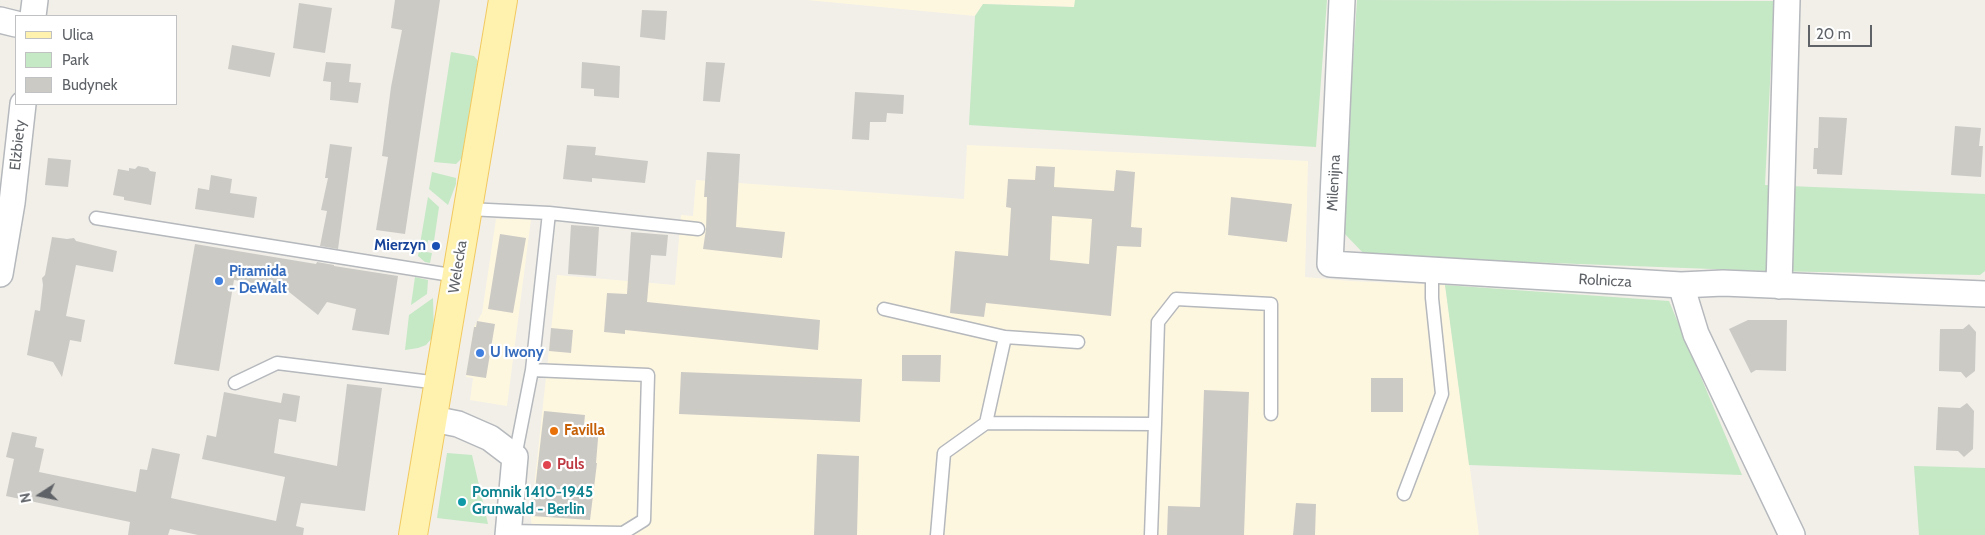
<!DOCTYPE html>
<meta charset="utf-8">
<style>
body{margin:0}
#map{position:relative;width:1985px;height:535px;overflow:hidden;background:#f1efe8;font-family:Cabin,sans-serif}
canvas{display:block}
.legend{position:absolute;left:15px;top:15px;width:162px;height:90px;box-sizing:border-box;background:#fff;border:1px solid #bfc1c3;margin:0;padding:6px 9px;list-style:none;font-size:15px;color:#5f6368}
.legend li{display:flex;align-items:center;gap:10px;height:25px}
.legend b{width:25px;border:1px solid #bfc1c3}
.north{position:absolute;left:15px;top:470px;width:50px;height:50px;-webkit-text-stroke:4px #fff;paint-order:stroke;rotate:259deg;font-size:14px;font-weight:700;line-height:20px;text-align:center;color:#5f6368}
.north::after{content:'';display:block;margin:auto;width:18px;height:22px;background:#5f6368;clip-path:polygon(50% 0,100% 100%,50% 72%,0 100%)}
.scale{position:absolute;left:1808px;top:25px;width:64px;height:22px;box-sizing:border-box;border:2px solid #5f6368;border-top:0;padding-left:6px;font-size:15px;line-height:18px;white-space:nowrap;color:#5f6368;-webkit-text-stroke:4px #fff;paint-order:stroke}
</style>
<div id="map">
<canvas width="1985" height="535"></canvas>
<ul class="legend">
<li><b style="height:6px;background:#fff2af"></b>Ulica</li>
<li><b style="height:14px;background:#c5e8c5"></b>Park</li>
<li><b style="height:14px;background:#cccac5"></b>Budynek</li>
</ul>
<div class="north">N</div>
<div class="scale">20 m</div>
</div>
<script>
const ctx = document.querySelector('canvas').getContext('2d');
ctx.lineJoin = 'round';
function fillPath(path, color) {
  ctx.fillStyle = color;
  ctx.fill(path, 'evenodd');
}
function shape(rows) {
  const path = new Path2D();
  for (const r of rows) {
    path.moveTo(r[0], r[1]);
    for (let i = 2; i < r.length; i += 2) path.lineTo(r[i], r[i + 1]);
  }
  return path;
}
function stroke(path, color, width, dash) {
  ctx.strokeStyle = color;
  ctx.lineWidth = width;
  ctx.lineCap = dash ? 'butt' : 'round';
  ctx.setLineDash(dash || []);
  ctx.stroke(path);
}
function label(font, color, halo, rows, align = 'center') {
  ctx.font = font + ' Cabin,sans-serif';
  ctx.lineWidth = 4.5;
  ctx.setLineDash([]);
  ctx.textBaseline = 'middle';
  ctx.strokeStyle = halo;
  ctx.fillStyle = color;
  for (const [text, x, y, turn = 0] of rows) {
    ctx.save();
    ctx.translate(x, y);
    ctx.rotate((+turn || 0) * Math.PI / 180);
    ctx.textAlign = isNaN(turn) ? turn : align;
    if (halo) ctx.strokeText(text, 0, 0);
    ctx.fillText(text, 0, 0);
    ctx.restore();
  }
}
const commercial = shape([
 [807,0,1075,0,1075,7,983,4,975,16],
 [967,145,1308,161,1305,277,1350,281,1445,285,1479,535,532,535,531,516,557,275,675,285,681,215,693,216,696,180,964,199],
 [496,219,531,219,507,406,470,400,473,378,466,377,474,327,482,313]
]);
const green = shape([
 [1075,0,1327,0,1316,147,969,125,975,16,983,4,1074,7],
 [1357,0,1774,1,1765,185,1985,194,1985,271,1980,275,1766,271,1366,256,1342,231],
 [451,52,474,56,478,61,463,157,456,164,434,162],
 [432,172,456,178,456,184,448,205,429,189],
 [428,197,439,207,434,241,428,240,426,252,432,253,430,263,425,262,418,256],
 [415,277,428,280,427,294,411,305],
 [1445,285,1669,301,1742,475,1469,465],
 [433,298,434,334,432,338,426,345,418,348,405,350,409,315],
 [447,453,472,455,488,524,437,518],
 [1914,466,1985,468,1985,535,1919,535]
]);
const building = shape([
 [395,0,440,0,405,234,376,230,388,157,382,156,391,87,402,30,391,28],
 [299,3,332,8,325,53,293,48],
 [642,10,667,11,665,40,640,37],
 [232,45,275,53,270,77,228,69],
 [326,62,351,64,349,82,361,83,358,103,330,100,331,82,323,81],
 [582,62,620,66,619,98,594,96,594,89,581,88],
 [706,62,725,63,720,102,703,101],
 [855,92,904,95,903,114,887,113,886,122,870,122,869,140,852,139],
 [1819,117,1847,118,1842,175,1817,174,1817,169,1813,169,1814,148,1818,148],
 [1955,126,1981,128,1979,146,1983,146,1981,177,1951,175],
 [330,144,352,147,338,249,320,246,327,211,321,210,328,178,325,178],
 [567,145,596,147,595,155,648,161,645,183,592,178,592,182,563,179],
 [707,152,740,154,736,227,785,232,782,258,703,249,706,229,707,197,704,197],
 [48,158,71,160,68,187,45,185],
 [138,166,148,168,150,171,156,172,151,205,124,200,124,197,113,195,118,169,129,171,129,168,135,169],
 [1036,166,1055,167,1054,187,1114,191,1116,170,1135,172,1131,227,1142,228,1141,247,1117,246,1111,316,986,303,984,317,950,313,955,251,1008,256,1011,208,1006,207,1008,179,1035,180],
 [1052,216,1092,219,1089,264,1050,260],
 [211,175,232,179,230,193,257,197,254,218,195,209,198,188,209,190],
 [1231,197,1292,204,1287,242,1228,235],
 [571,225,599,227,596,276,568,274],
 [631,232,668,235,666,256,651,255,647,302,820,320,818,350,625,330,625,334,604,332,607,293,627,294],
 [500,234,526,238,513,313,488,309],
 [52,237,67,239,74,238,76,241,117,251,113,272,76,265,66,316,85,320,81,342,70,340,62,377,53,362,27,355,35,310,40,311,43,285,42,278,45,275],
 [195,244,316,264,317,262,334,265,334,266,398,276,389,335,352,330,356,309,327,302,318,315,284,288,234,280,219,371,174,364],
 [1748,320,1787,320,1786,371,1756,370,1751,373,1729,329],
 [477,321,495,324,486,378,466,375,474,327,476,327],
 [1969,324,1976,332,1975,371,1966,378,1961,372,1939,371,1940,329,1963,329],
 [551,328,573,330,571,353,549,351],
 [902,355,941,355,940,382,902,381],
 [681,372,862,379,860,422,679,414],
 [1371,378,1403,378,1403,412,1371,412],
 [347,384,382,388,365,511,301,503,296,526,304,528,303,535,198,535,170,529,168,535,128,535,130,522,6,496,14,459,6,457,12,432,37,437,35,447,44,449,39,472,136,492,140,469,147,470,152,448,180,454,171,498,276,521,285,477,202,459,207,435,216,437,224,392,281,403,283,393,300,396,296,422,279,419,274,453,337,466],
 [1204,390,1249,392,1244,535,1167,535,1168,506,1200,507],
 [1967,403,1974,411,1973,449,1964,457,1958,451,1936,450,1938,407,1960,408],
 [544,411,585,415,584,425,599,427,596,463,597,463,590,520,532,516],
 [817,454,859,456,857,535,814,535],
 [1296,503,1316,504,1315,535,1293,535]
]);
const service = shape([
 [468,209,549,213],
 [96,218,457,276],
 [884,309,1005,337,986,423],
 [1005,337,1078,342],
 [532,370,549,213,698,229],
 [235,383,277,363,439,383],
 [1155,424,1158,322,1176,299,1271,304,1271,414],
 [1404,494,1442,394,1432,298,1432,270],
 [508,531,623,533,644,520,648,375,532,370,515,457],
 [937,535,944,453,986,423,1155,424,1151,535]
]);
const minor = shape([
 [1342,0,1330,264,1681,285,1723,283,1985,294],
 [33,16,35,0],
 [0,20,16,24],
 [0,274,12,203,23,104],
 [1681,285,1696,334,1792,535],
 [1779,286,1787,0],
 [433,419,458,424,490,438,515,457,508,535]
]);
const primary = shape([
 [413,535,503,0]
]);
const markers = [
 [436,246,5,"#1a4fb4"],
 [219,281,5,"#3f7fe0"],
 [480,353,5,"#3f7fe0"],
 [554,431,5,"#e8710a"],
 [547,465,5,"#e0444e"],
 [462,502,5,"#0f9aa8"]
];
const streetNames = [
 ["Elżbiety",18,145,-84],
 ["Milenijna",1334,183,-87],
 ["Welecka",458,267,-81],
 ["Rolnicza",1605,281,3]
];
const transitNames = [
 ["Mierzyn",426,246]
];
const shopNames = [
 ["Piramida",229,272],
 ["- DeWalt",229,289],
 ["U Iwony",490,353]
];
const foodNames = [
 ["Favilla",564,431]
];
const healthNames = [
 ["Puls",557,465]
];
const cultureNames = [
 ["Pomnik 1410-1945",472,493],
 ["Grunwald - Berlin",472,510]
];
fillPath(commercial, '#fef7e0');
fillPath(green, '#c5e8c5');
fillPath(building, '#cccac5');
stroke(service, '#b5b8bc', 15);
stroke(minor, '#b5b8bc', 28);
stroke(primary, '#f2c960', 30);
stroke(service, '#fff', 12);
stroke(minor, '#fff', 25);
stroke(primary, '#fff2af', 28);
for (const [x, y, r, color] of markers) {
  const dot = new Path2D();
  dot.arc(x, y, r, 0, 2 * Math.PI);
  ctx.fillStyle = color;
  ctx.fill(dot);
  stroke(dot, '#fff', 2);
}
label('15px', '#5f6368', '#fff', streetNames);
label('bold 15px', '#164399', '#fff', transitNames, 'right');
label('bold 15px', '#366cbe', '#fff', shopNames, 'left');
label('bold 15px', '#c56008', '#fff', foodNames, 'left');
label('bold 15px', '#be3a42', '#fff', healthNames, 'left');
label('bold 15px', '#0d838f', '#fff', cultureNames, 'left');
</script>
